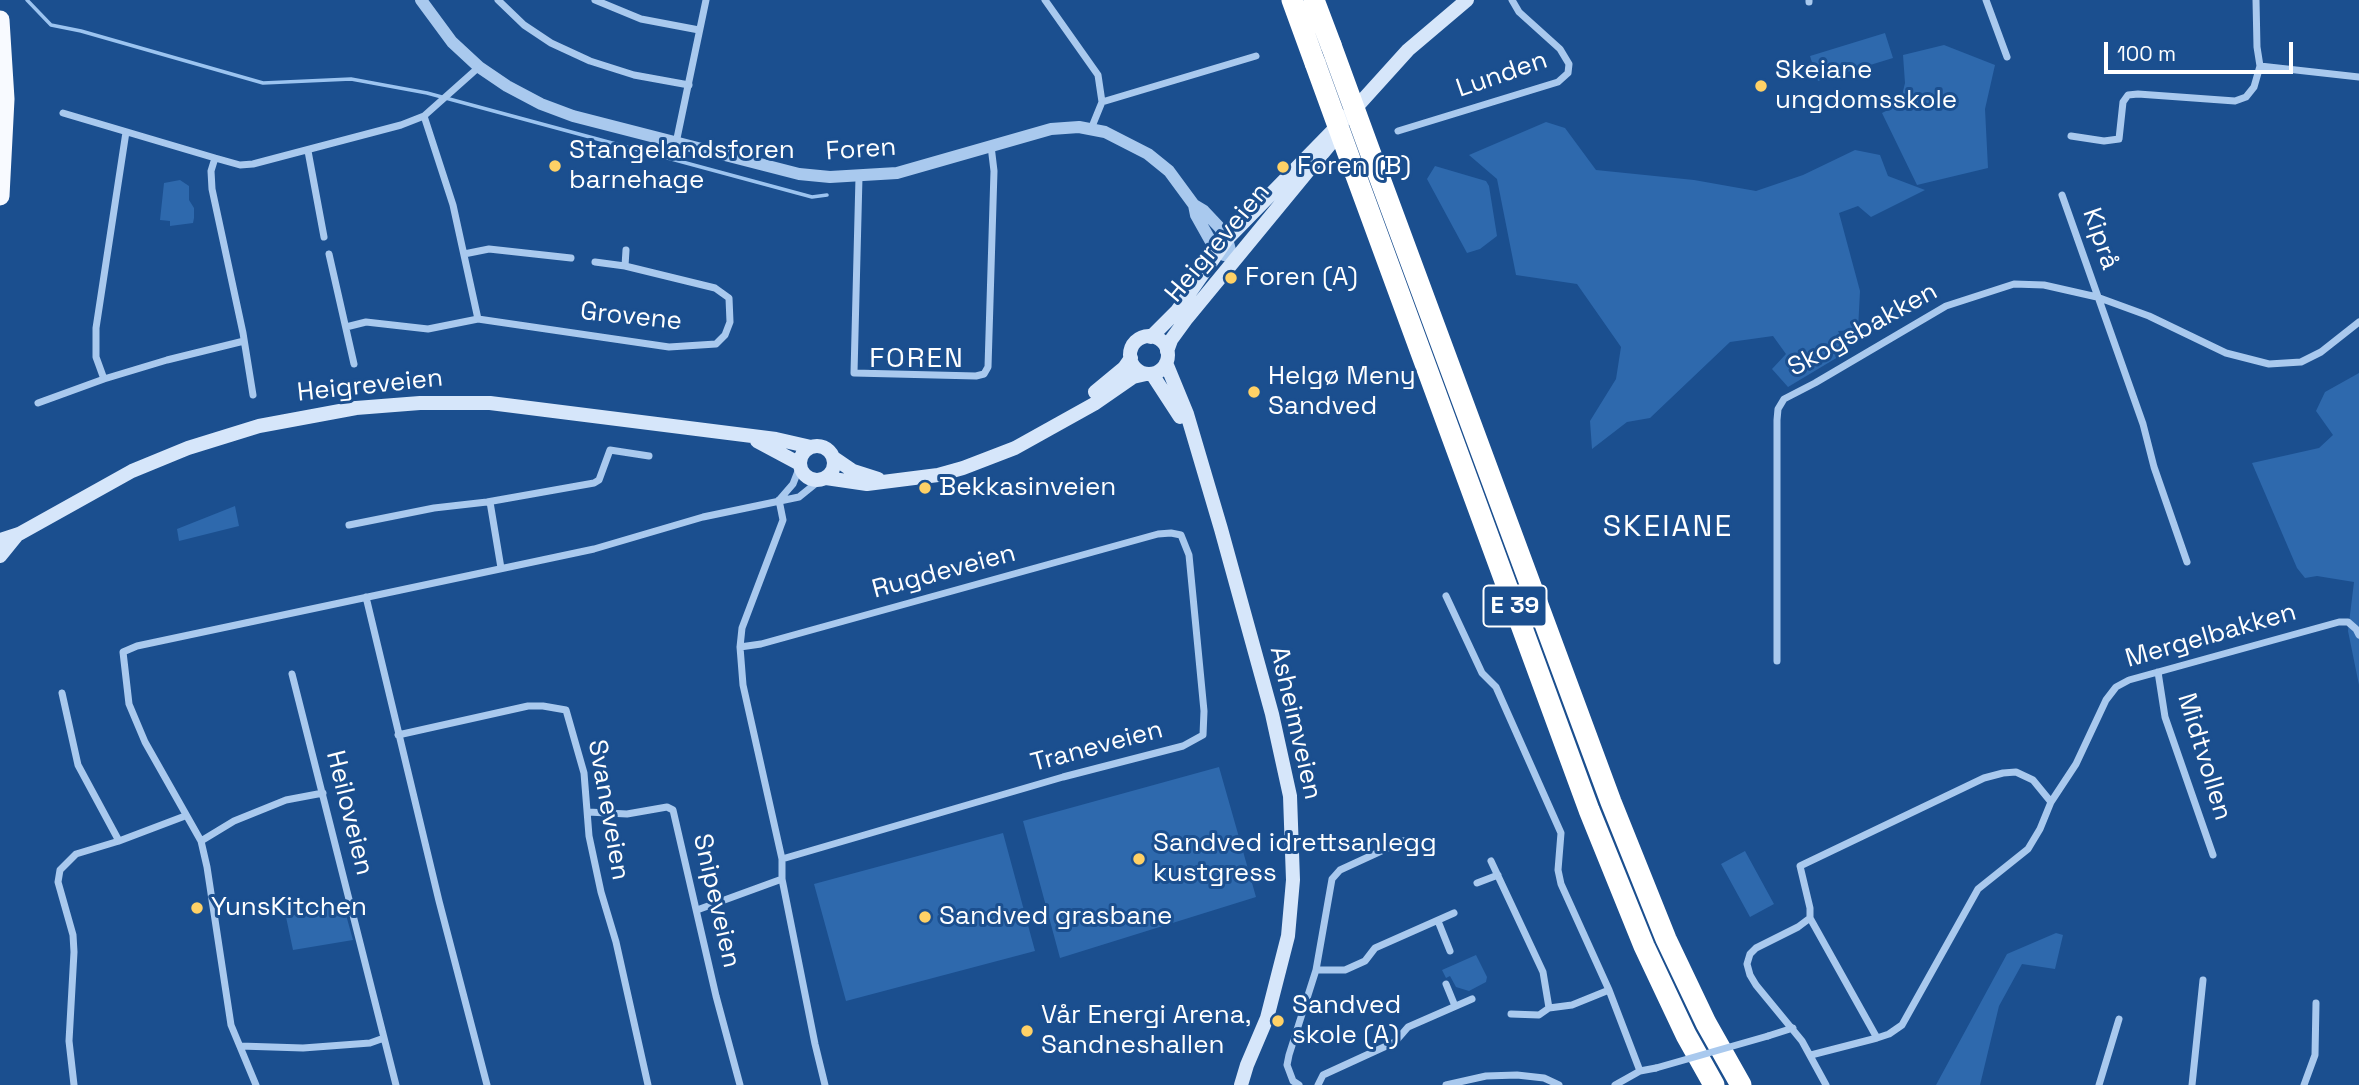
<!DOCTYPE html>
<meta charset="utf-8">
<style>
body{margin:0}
#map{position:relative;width:2359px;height:1085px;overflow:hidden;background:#1b4f8f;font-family:"Space Grotesk",sans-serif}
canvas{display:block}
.scale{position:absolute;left:2104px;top:42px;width:189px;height:32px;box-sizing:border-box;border:4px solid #fff;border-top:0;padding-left:9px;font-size:21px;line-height:24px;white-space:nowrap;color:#fff;-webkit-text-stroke:5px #1b4f8f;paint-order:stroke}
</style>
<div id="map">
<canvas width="2359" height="1085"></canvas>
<div class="scale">100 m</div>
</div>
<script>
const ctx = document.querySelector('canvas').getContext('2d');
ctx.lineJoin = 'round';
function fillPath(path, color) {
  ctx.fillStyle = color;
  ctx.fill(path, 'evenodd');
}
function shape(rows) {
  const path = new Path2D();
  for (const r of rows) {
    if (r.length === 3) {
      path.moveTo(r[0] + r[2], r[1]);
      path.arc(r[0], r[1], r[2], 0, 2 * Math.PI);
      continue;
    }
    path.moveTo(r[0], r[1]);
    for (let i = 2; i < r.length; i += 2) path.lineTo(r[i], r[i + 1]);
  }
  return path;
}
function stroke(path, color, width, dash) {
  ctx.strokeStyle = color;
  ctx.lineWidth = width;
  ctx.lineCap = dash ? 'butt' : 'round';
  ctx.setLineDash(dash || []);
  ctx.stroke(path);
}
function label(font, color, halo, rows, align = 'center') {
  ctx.font = font + ' "Space Grotesk",sans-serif';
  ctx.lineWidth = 6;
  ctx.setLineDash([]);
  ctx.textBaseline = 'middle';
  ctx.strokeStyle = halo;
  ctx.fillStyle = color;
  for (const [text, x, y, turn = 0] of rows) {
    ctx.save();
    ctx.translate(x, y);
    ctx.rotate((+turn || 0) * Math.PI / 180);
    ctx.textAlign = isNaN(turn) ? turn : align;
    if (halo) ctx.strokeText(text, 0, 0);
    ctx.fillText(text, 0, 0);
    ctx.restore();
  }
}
const green = shape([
 [1885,33,1893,58,1818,81,1810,56],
 [1944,45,1995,65,1985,109,1988,168,1917,185,1882,113,1900,104,1905,83,1903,55],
 [1546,122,1565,128,1596,170,1694,180,1756,191,1803,175,1855,150,1880,155,1888,176,1925,190,1871,217,1858,206,1839,213,1860,291,1858,330,1838,331,1848,351,1788,387,1772,369,1786,354,1773,336,1730,342,1650,418,1627,422,1592,449,1590,421,1616,379,1621,347,1577,284,1516,275,1497,179,1469,155],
 [1435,166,1486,181,1489,186,1497,236,1480,249,1467,253,1427,179],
 [180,180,189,186,189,200,194,208,194,218,193,223,170,226,170,221,160,220,164,183],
 [2359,373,2359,685,2348,631,2354,582,2317,576,2305,578,2297,568,2252,463,2319,448,2333,435,2316,411,2325,392],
 [235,506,239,526,179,541,177,529],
 [1219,767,1256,897,1060,958,1023,821],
 [1003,833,1035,951,846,1001,814,884],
 [1745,851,1774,904,1750,917,1721,864],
 [343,904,353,940,293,950,286,917],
 [2056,933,2063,935,2055,969,2022,964,1999,1006,1980,1085,1936,1085,2007,954],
 [1476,955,1487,977,1486,982,1469,991,1456,987,1450,976,1446,978,1442,970]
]);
const stream = shape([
 [27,0,51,25,81,31,263,83,351,79,427,93,812,197,827,195]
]);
const minor = shape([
 [498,0,524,25,551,43,590,61,634,75,689,85],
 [595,0,641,19,699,30],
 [1045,0,1098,75,1102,102],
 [1809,0,1809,2],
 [1986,0,2007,57],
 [2256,0,2257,47,2260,66,2359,77],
 [63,113,215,158,240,165,253,164,401,125,424,116,479,67],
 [424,116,453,205,478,319],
 [1091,129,1102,102,1256,56],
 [1398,131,1558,82,1568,73,1569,64,1560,49,1519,12,1512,0],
 [2071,136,2104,141,2119,139,2123,102,2128,95,2138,94,2235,101,2246,97,2254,87,2260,66],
 [676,143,706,0],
 [308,151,324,237],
 [215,158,211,171,212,189,243,333,253,395],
 [859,177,854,373,976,376,984,374,988,367,994,171,991,146],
 [2062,195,2143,424,2154,467,2187,562],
 [329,254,354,364],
 [464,254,489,249,571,258],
 [625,266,626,250],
 [346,327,366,322,428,329,478,319,669,347,716,344,725,335,730,322,729,298,715,288,625,266,595,262],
 [104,379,96,357,96,328,126,132],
 [38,403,104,379,167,360,244,341],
 [780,499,793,484,800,466],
 [779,500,783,520,742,628,740,647,743,685,782,859,782,879,815,1044,825,1085],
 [490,502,501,568],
 [349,525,434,508,487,502,594,483,599,480,610,450,649,456],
 [1446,596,1482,673,1496,687,1561,833,1558,870,1561,884,1609,990,1640,1071],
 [366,597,439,901,487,1085],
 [740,647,761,644,1158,534,1171,533,1181,535,1189,555,1204,711,1203,735,1183,746,1063,777,782,859],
 [1777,661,1777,420,1778,409,1784,399,1815,383,1946,306,2014,284,2044,285,2097,297,2149,316,2226,353,2269,364,2301,362,2321,352,2359,322],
 [2158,672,2165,717,2213,855],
 [292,674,396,1085],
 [62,693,78,765,119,841],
 [398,735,528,706,543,706,566,710,584,773,589,836,601,892,616,942,648,1085],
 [588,812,627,814,667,807,673,810,716,996,740,1085],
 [201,841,234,821,286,800,323,793],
 [1491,861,1543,972,1549,1008,1572,1005,1609,990],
 [1477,883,1498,875],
 [697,910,782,879],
 [1810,918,1877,1038],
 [1438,921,1450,951],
 [1316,970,1345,970,1365,961,1375,948,1454,913],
 [1446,984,1455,1006],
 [1511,1014,1539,1015,1549,1008],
 [1768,1036,1793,1028],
 [240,1046,303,1048,370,1043,384,1038],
 [1811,1055,1877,1038,1889,1034,1902,1025,1978,889,2028,849,2040,829,2051,802,2076,764,2106,700,2116,687,2129,680,2339,622,2348,622,2356,629,2359,635],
 [74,1085,69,1041,74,952,73,935,58,882,60,870,76,854,119,841,185,816],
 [256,1085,231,1025,207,867,201,841,145,742,129,704,123,652,137,646,594,549,703,517,799,497,820,480],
 [1299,1085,1293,1081,1287,1065,1289,1055,1316,970,1332,879,1340,870,1403,841],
 [1318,1085,1323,1075,1395,1042,1408,1027,1472,999],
 [1446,1085,1486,1076,1517,1075,1544,1078,1559,1085],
 [1615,1085,1640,1071,1656,1068],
 [1826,1085,1802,1041,1756,985,1750,975,1747,964,1750,954,1756,948,1798,927,1810,918,1810,908,1800,866,1984,778,2003,773,2016,772,2033,780,2051,802],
 [2099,1085,2119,1019],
 [2192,1085,2203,980],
 [2304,1085,2315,1055,2316,1003]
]);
const tertiary = shape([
 [421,0,452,42,479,67,507,86,541,104,573,116,799,174,830,177,897,173,1051,129,1079,127,1105,132,1148,154,1169,171,1194,205,1204,211,1220,228,1227,239,1233,261],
 [1194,205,1196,215,1210,240,1218,251,1224,255]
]);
const secondary = shape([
 [1149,355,19],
 [1151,337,1177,311,1227,239,1361,102,1408,50,1467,0],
 [1167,351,1171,340,1187,318,1331,143],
 [1166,363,1187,414,1221,529,1272,714,1290,796,1293,880,1288,936,1267,1018,1247,1065,1241,1085],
 [1152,374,1180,417],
 [1095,392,1124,368,1131,358],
 [757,441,800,464],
 [817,463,17],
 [834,458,853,471,878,479],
 [826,478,867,484,938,475,963,468,1015,448,1094,404,1133,377,1146,374],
 [0,540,19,534,132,471,188,448,259,426,356,408,420,403,490,403,776,439,811,447],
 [0,556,17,535]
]);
const trunk = shape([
 [0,20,5,99,0,196]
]);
const motorway = shape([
 [1292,0,1315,63],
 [1314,0,1331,45],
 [1372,157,1611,802,1666,939,1706,1023,1741,1085],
 [1355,173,1589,810,1644,946,1686,1035,1714,1085]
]);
const minorBridge = shape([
 [1656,1068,1768,1036]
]);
const motorwayBridge = shape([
 [1331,45,1372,157],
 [1315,63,1355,173]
]);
const markers = [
 [1761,86,7,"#ffd166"],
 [555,166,7,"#ffd166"],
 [1283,167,7,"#ffd166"],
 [1231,278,7,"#ffd166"],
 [1254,392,7,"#ffd166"],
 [925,488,7,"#ffd166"],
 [1139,859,7,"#ffd166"],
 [197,908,7,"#ffd166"],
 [925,917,7,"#ffd166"],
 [1278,1021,7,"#ffd166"],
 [1027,1031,7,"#ffd166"]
];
const shields = [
 [1515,606,63]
];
const shieldNames = [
 ["E 39",1515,606]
];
const poiNames = [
 ["Skeiane",1775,71],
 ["ungdomsskole",1775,101],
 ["Stangelandsforen",569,151],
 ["barnehage",569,181],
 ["Foren (B)",1297,167],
 ["Foren (A)",1245,278],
 ["Helgø Meny",1268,377],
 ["Sandved",1268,407],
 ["Bekkasinveien",939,488],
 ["Sandved idrettsanlegg",1153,844],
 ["kustgress",1153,874],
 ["YunsKitchen",211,908],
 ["Sandved grasbane",939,917],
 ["Sandved",1292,1006],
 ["skole (A)",1292,1036],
 ["Vår Energi Arena,",1041,1016],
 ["Sandneshallen",1041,1046]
];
const streetNames = [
 ["Lunden",1502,75,-19],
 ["Foren",861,150,-4],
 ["Kiprå",2100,239,71],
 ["Heigreveien",1218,243,-50],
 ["Grovene",631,317,6],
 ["Skogsbakken",1863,330,-29],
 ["Heigreveien",370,386,-6],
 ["Rugdeveien",944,572,-15],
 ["Mergelbakken",2211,636,-16],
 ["Asheimveien",1295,723,77],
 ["Traneveien",1097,747,-15],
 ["Midtvollen",2204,757,73],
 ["Svaneveien",608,810,80],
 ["Heiloveien",349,813,76],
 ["Snipeveien",716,901,77]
];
const neighbourhoodNames = [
 ["FOREN",917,359]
];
const quarterNames = [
 ["SKEIANE",1668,528]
];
fillPath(green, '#2e69ad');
stroke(stream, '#9cc4f0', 3.5);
stroke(minor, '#a9c9ee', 7);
stroke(tertiary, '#a9c9ee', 12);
stroke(secondary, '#d6e6fa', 14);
stroke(trunk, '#f8faff', 19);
stroke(motorway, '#fff', 21);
stroke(minorBridge, '#a9c9ee', 7);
stroke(motorwayBridge, '#fff', 21);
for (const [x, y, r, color] of markers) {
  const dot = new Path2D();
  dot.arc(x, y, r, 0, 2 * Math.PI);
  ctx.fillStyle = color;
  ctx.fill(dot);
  stroke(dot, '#1b4f8f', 2.5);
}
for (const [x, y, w] of shields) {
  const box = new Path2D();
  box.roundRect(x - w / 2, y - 20.5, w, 41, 5);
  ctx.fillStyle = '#1b4f8f';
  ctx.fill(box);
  stroke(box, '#fff', 2);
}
label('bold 24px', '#fff', null, shieldNames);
label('26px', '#fff', '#1b4f8f', poiNames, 'left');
label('26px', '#fff', '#1b4f8f', streetNames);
ctx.letterSpacing = '2px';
label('28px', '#fff', '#1b4f8f', neighbourhoodNames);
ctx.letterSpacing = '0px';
ctx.letterSpacing = '2px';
label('30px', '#fff', '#1b4f8f', quarterNames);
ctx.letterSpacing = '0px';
</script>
